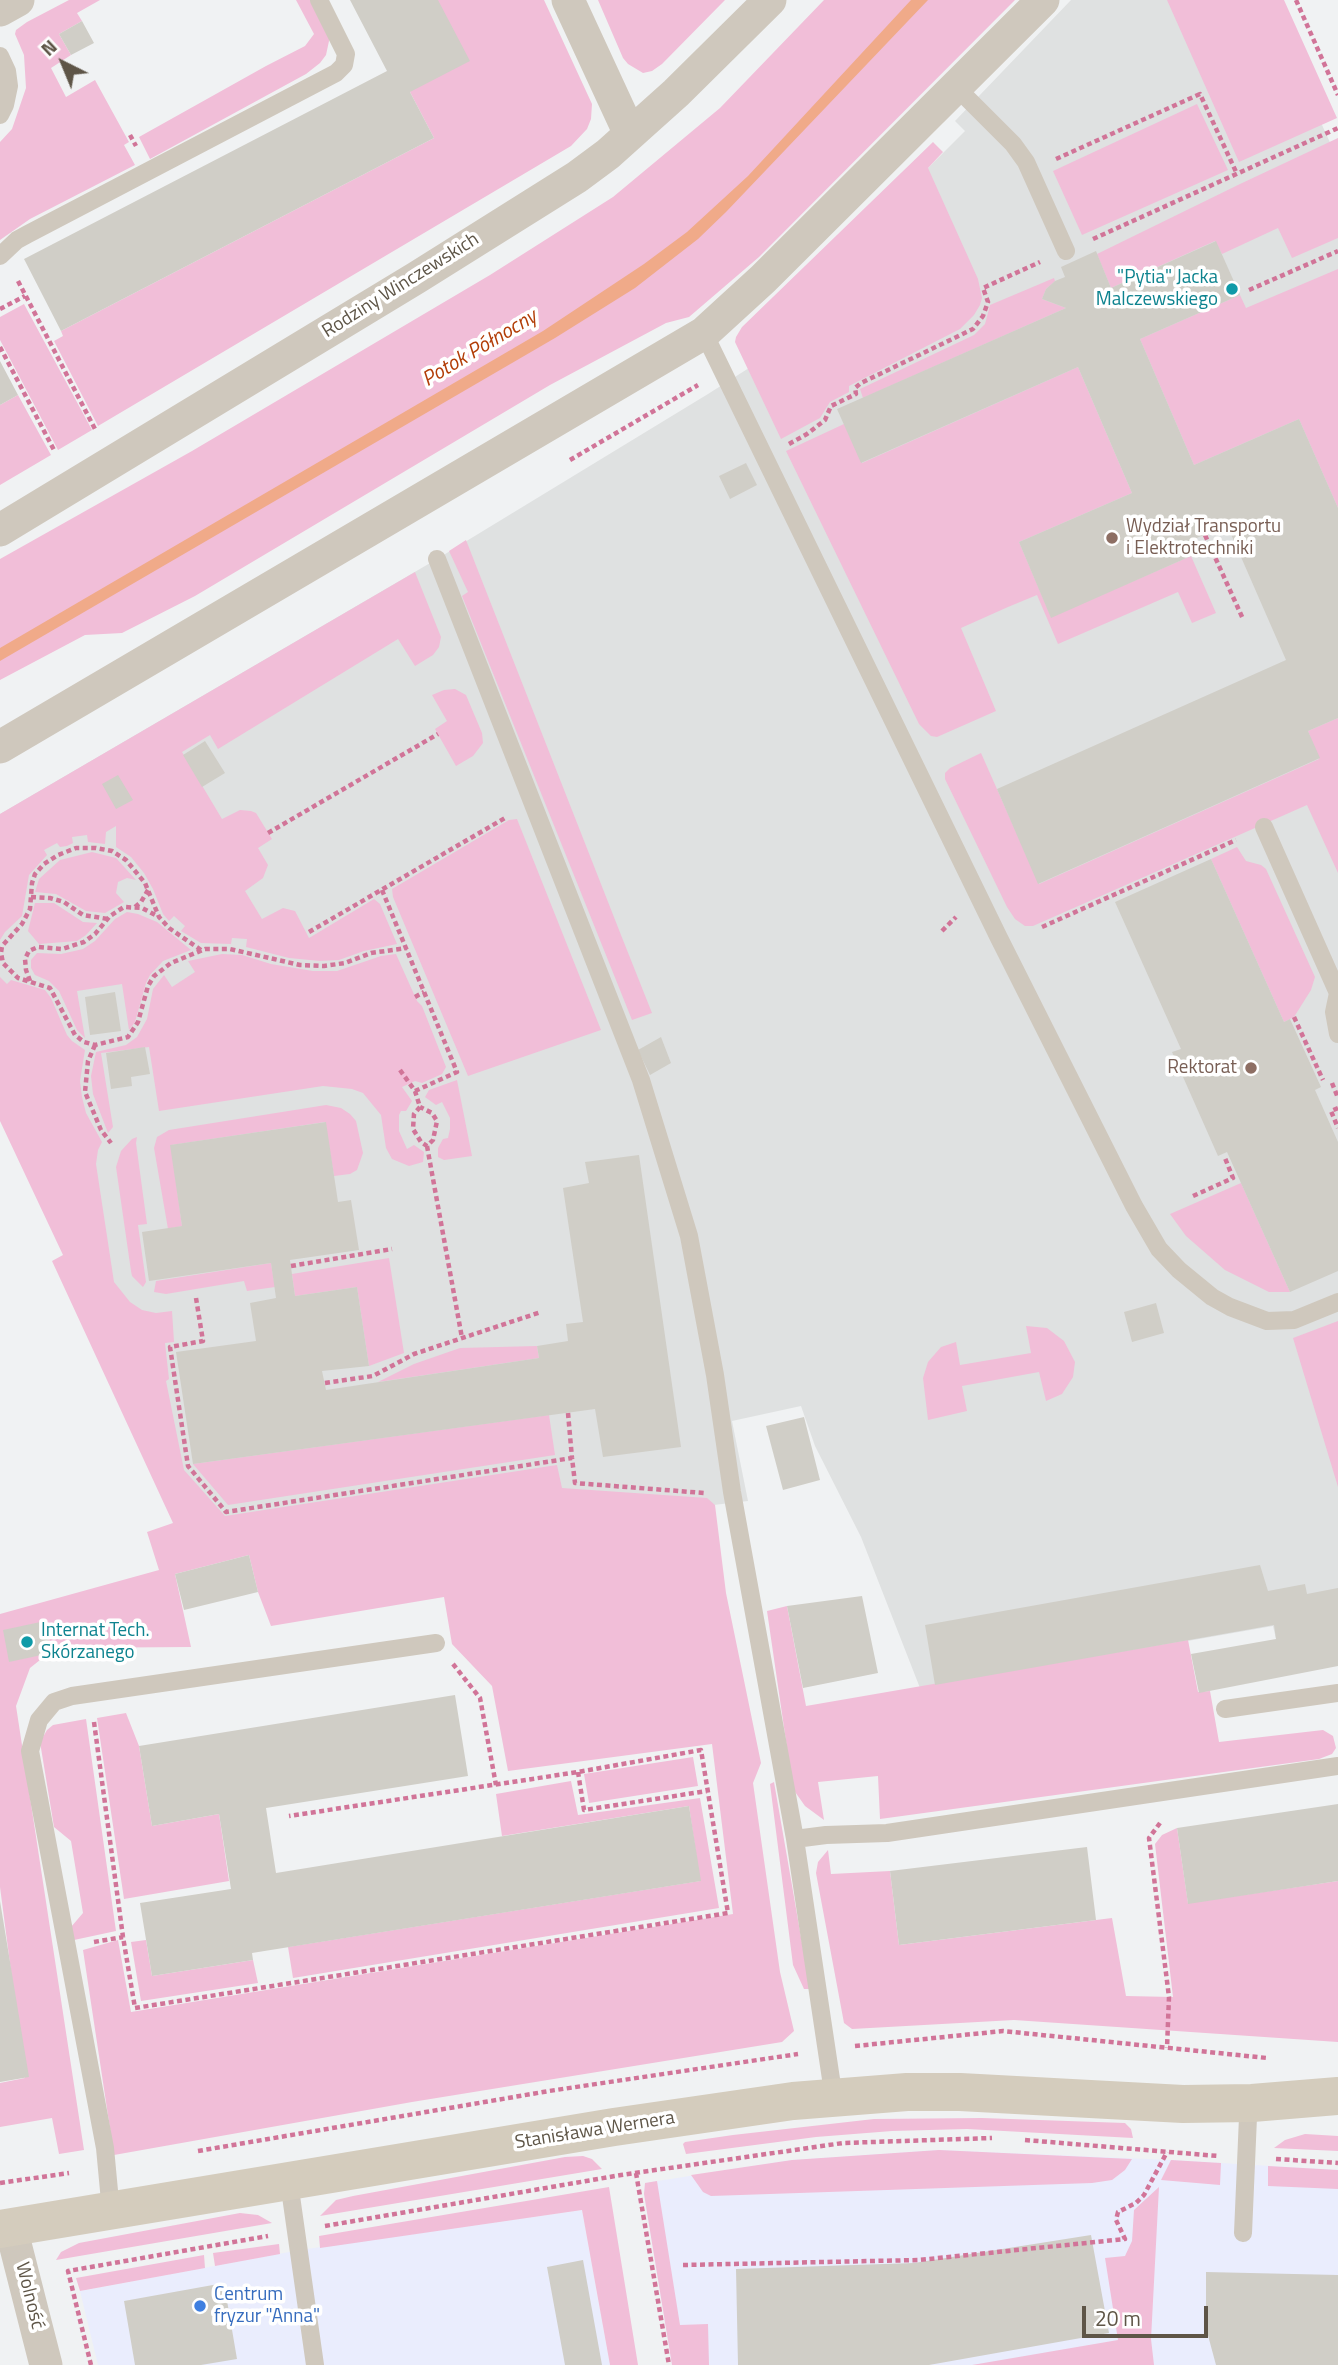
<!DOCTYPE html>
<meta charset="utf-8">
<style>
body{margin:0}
#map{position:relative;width:1338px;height:2365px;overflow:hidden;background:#f0f2f3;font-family:"Titillium Web",sans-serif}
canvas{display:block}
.north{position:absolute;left:28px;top:28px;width:70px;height:70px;-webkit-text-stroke:5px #fff;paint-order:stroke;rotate:317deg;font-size:19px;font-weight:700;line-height:28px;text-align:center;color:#5e5547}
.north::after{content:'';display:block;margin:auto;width:24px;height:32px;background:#5e5547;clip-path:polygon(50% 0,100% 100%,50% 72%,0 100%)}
.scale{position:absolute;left:1082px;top:2306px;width:126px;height:32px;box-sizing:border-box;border:4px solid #5e5547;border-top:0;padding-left:9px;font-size:21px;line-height:24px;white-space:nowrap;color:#5e5547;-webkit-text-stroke:5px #fff;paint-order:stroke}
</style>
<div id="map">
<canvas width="1338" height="2365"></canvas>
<div class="north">N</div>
<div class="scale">20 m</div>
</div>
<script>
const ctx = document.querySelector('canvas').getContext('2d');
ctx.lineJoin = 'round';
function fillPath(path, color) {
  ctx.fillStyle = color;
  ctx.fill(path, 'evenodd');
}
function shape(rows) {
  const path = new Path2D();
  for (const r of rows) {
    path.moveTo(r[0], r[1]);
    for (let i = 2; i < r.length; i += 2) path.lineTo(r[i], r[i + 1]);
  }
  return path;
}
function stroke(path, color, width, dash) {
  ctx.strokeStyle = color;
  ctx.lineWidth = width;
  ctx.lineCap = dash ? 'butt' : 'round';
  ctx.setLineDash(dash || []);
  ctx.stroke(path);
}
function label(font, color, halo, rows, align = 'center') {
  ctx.font = font + ' "Titillium Web",sans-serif';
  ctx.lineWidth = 7;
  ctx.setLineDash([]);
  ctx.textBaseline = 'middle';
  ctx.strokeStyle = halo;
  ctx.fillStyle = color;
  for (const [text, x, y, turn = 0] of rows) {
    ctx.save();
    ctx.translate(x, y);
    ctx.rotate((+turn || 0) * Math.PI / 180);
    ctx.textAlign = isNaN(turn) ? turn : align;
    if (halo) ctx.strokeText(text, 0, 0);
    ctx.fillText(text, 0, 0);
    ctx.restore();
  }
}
const commercial = shape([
 [939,2150,1171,2160,1338,2170,1338,2365,672,2365,644,2194,645,2183,792,2160],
 [582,2210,610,2365,98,2365,80,2291,300,2250]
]);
const education = shape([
 [1071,0,1265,0,1338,160,1338,1627,1276,1639,1273,1626,920,1688,861,1537,815,1446,801,1406,732,1421,748,1501,627,1515,209,1546,0,1100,0,814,437,559,708,394,801,335,928,168,965,131,955,121]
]);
const green = shape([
 [69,0,100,0,77,13,82,21,59,34,71,55,51,68,66,97,95,80,129,142,124,145,135,165,30,219,0,240,0,142,12,129,26,88,24,55,15,34,16,30,27,22],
 [296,0,314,0,329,27,329,41,326,55,320,63,306,74,150,159,139,137,266,66,305,46,314,34],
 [438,0,544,0,592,104,591,119,587,129,571,146,98,426,54,341,63,336,61,331,434,138,410,92],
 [598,0,725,0,662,64,652,71,643,73,628,64,623,58],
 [824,0,1015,0,759,257,689,317,666,323,550,385,195,596,122,633,85,635,0,680,0,559,192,451,490,275,613,197,720,108],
 [1167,0,1284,0,1337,118,1239,162],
 [1197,104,1228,170,1082,235,1053,171],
 [1338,138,1338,238,1292,258,1278,228,1222,254,1215,241,1111,288,1097,254,1240,184],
 [933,142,943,152,928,168,978,279,982,298,980,305,974,315,960,329,849,386,849,392,830,402,820,418,781,439,735,342,736,337,742,327],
 [1338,269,1338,508,1299,419,1194,465,1140,339,1240,295,1246,308],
 [1054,278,1055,281,1046,289,1042,299,1066,308,863,398,860,389,974,335,985,324,990,305],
 [24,304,92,430,58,450,0,340,0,317],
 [1078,367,1132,493,1019,542,1051,617,1191,556,1216,613,1192,623,1178,592,1058,644,1037,595,1008,607,961,628,996,711,937,737,931,736,919,724,786,451,844,424,862,463],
 [18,395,51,455,0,485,0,405],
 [466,540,621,935,652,1013,632,1020,462,596,468,592,449,551],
 [415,572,441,637,439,647,433,655,415,666,398,639,218,749,210,735,182,752,222,819,240,810,251,811,256,813,272,839,258,848,268,865,263,878,245,891,262,919,283,908,295,911,309,938,374,899,380,904,397,944,364,951,339,960,320,961,289,958,246,947,247,939,232,938,231,944,201,943,181,931,185,926,174,916,169,921,163,914,153,889,144,873,131,857,116,847,116,826,106,832,105,844,88,842,87,835,72,837,73,843,67,846,60,847,57,843,44,850,47,855,29,875,22,916,5,932,0,940,0,814],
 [455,689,466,695,482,733,483,743,473,756,456,766,435,729,447,721,432,695,444,690],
 [1338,718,1338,873,1307,805,1033,926,1025,926,1015,919,1007,907,945,779,945,773,950,768,981,753,1039,884,1319,759,1308,731],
 [517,819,601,1030,468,1076,393,897,392,889,509,820],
 [1237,847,1246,861,1261,865,1266,869,1315,977,1311,990,1294,1017,1284,1022,1211,859],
 [92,852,116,858,136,880,127,878,118,882,116,893,124,902,105,913,86,911,56,894,35,892,39,879,60,860],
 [35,903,54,903,83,922,97,923,86,935,77,941,39,944,28,931],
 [127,912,138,914,157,922,191,950,163,961,150,975,146,983,135,1022,129,1030,122,984,77,991,85,1038,77,1030,59,991,49,981,35,975,31,968,31,960,37,953,61,954,83,949,95,941,115,919],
 [222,954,242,955,271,964,313,971,337,971,381,956,396,954,417,1001,422,1006,446,1067,442,1074,422,1083,415,1081,402,1087,412,1101,406,1111,401,1111,399,1115,399,1131,407,1149,414,1145,424,1152,423,1162,409,1166,392,1159,386,1148,381,1115,363,1093,352,1089,323,1086,159,1111,149,1047,101,1053,113,1127,108,1133,93,1094,91,1076,96,1052,126,1045,137,1037,147,1019,153,989,164,975,172,987,195,972,188,961],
 [0,977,7,984,11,980,45,990,51,998,67,1035,72,1041,85,1050,80,1081,82,1097,86,1113,102,1142,98,1150,96,1164,114,1282,130,1302,142,1310,156,1313,172,1311,174,1342,165,1343,169,1379,166,1381,184,1470,225,1516,557,1465,562,1488,707,1498,715,1505,726,1593,761,1763,753,1783,780,1972,794,2031,782,2042,412,2102,114,2155,83,1950,118,1940,131,2012,733,1914,712,1744,508,1771,492,1686,452,1644,444,1597,271,1626,258,1592,249,1555,175,1574,191,1647,55,1648,30,1668,16,1706,84,2150,59,2154,52,2118,0,2127,0,2083,25,2078,0,1887,0,1614,159,1570,147,1532,173,1523,52,1261,63,1255,0,1121],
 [457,1080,472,1156,444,1160,438,1157,438,1148,443,1139,448,1138,450,1129,450,1118,442,1102,436,1105,425,1097,429,1090],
 [326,1105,341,1108,350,1114,356,1121,363,1153,357,1170,350,1174,334,1176,325,1122,171,1145,182,1226,168,1229,154,1148,157,1137,169,1130],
 [137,1137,136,1143,147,1224,138,1225,146,1282,143,1287,132,1276,131,1271,116,1167,121,1151,132,1139],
 [1241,1183,1290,1292,1269,1292,1225,1270,1186,1236,1170,1214],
 [389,1258,404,1353,369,1366,357,1287,295,1296,292,1274],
 [271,1263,275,1287,247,1291,244,1281,166,1294,154,1292,156,1281],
 [1338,1321,1338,1487,1293,1338],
 [1026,1326,1047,1328,1064,1341,1075,1362,1073,1377,1062,1394,1046,1401,1039,1372,962,1386,967,1411,928,1420,923,1378,928,1362,941,1347,956,1342,960,1365,1031,1353],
 [537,1346,539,1358,378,1382,414,1364,460,1348],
 [549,1415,555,1455,228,1505,193,1464],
 [787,1606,806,1706,1188,1640,1198,1692,1210,1691,1219,1742,1323,1730,1333,1736,1336,1748,1332,1754,1319,1759,880,1819,878,1776,818,1782,824,1820,805,1806,793,1789,767,1611],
 [126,1713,139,1746,152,1826,219,1814,229,1881,124,1899,97,1718],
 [86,1719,116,1931,74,1940,71,1927,83,1913,71,1841,54,1827,40,1742,47,1730,53,1725],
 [693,1757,698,1786,589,1803,584,1774],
 [571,1781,578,1815,700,1798,719,1908,293,1978,288,1947,700,1881,689,1806,502,1836,496,1794],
 [774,1782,810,1989,804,1989,793,1965,770,1784],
 [1177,1828,1188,1903,1338,1881,1338,2042,1014,2020,852,2029,844,2023,816,1873,818,1862,828,1850,831,1874,890,1871,899,1945,1112,1918,1126,1996,1173,1997,1155,1844,1162,1835],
 [146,1940,152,1976,253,1960,258,1983,141,2001,131,1942],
 [982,2118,1125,2123,1131,2129,1133,2138,967,2129,892,2131,816,2137,686,2154,683,2144,685,2142,733,2135,874,2119],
 [1305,2134,1338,2136,1338,2151,1274,2148,1285,2140],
 [939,2150,1132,2159,1125,2170,1112,2180,1092,2183,711,2196,703,2192,691,2175,792,2160],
 [583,2156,592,2159,602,2169,320,2216,336,2200,353,2196,565,2157],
 [1171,2160,1221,2163,1220,2185,1161,2180],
 [1268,2166,1338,2170,1338,2189,1268,2186],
 [657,2181,680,2325,708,2324,709,2365,672,2365,644,2194,645,2183],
 [609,2187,638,2365,610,2365,582,2210,320,2248,319,2236],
 [1159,2187,1151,2339,1154,2365,972,2365,1118,2340,1105,2258,1125,2256,1132,2241,1134,2210],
 [240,2213,258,2215,272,2223,56,2260,61,2252,79,2243],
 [279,2244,280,2254,215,2266,213,2253],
 [204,2255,205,2268,80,2291,76,2278]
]);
const water = shape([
 [911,0,928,0,726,212,698,239,635,288,555,338,0,661,0,648,543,331,644,264,687,232,748,176]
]);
const building = shape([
 [350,0,438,0,470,61,410,92,434,138,61,331,24,259,387,71],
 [82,21,94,43,71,55,59,34],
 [1216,241,1240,295,1140,339,1194,465,1299,419,1338,508,1338,718,1308,731,1320,758,1038,884,997,789,1286,660,1227,525,1185,543,1191,556,1051,618,1019,542,1132,493,1078,367,861,463,837,409,1066,308,1042,299,1046,289,1055,281,1065,277,1061,267,1096,251,1111,288],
 [0,361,18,395,0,405],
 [746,463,757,485,730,499,719,476],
 [205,741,225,773,202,787,183,755],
 [118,775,133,800,116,809,102,784],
 [1211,859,1284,1022,1290,1019,1321,1087,1315,1090,1338,1142,1338,1271,1290,1292,1227,1152,1218,1156,1172,1052,1181,1049,1115,902],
 [115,992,121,1031,90,1035,85,997],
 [661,1037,671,1063,650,1075,638,1050],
 [145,1047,150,1074,131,1077,132,1086,111,1089,106,1053],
 [326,1122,338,1202,351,1200,359,1250,290,1260,295,1296,357,1287,369,1366,322,1371,326,1390,539,1358,537,1346,568,1341,566,1324,583,1322,563,1188,589,1183,585,1162,639,1155,681,1447,603,1457,595,1409,193,1464,176,1352,256,1341,250,1303,276,1298,271,1263,149,1281,142,1232,182,1226,170,1145],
 [1156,1303,1164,1333,1132,1342,1124,1312],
 [804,1417,820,1480,783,1490,766,1426],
 [249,1555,258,1592,184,1610,175,1574],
 [1260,1565,1268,1591,1305,1584,1307,1594,1338,1588,1338,1666,1199,1693,1191,1654,1276,1639,1274,1625,935,1685,925,1625],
 [862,1596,878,1673,803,1688,787,1606],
 [45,1621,51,1653,9,1662,3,1630],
 [455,1695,468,1776,266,1808,276,1873,689,1806,701,1881,252,1953,253,1960,152,1976,140,1903,231,1889,219,1814,152,1826,139,1746],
 [1338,1804,1338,1881,1188,1904,1177,1828],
 [1087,1847,1096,1920,899,1945,890,1871],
 [0,1901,29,2077,0,2082],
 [1091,2235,1109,2333,929,2365,738,2365,736,2269,914,2263],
 [583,2260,602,2365,565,2365,547,2267],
 [1206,2272,1338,2275,1338,2365,1216,2365,1206,2328],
 [224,2283,237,2359,201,2365,135,2365,124,2301]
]);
const path = shape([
 [1296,0,1338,95],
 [130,135,136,146],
 [1056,159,1200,94,1237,174],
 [1093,239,1338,128],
 [18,281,95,429],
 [1249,290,1338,251],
 [0,309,25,296],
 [0,347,55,452],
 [789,444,807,434,825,420,831,406,856,394,855,388,861,383,973,329,983,316,988,302,983,288,1040,262],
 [570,460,698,385],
 [1205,535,1243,619],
 [268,833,438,734],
 [382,890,457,1072,415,1091],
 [31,897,50,898,64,902,83,915,108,919],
 [135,907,141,902,148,890],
 [1042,927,1236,840],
 [942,931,956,917],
 [309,932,505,818],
 [201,950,169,928,159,917,145,883,126,860,112,851,96,848,76,848,58,855,44,864,35,874,32,883,30,909,22,924,2,946,1,953,3,963,18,978,50,988,75,1035,84,1042,95,1045,128,1037,138,1022,148,986,154,976,171,963,205,949,230,949,300,965,324,966,345,963,371,953,407,948],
 [30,981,26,970,25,959,29,951,38,947,62,949,84,942,95,934,110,916,124,907,142,908,159,917],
 [415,997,424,992],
 [1294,1017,1323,1080],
 [95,1045,88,1061,85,1092,101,1130,111,1143],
 [400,1070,415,1091,420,1107,414,1114,413,1129,421,1142,427,1146,433,1140,437,1121,432,1113,420,1107],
 [1332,1083,1338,1098],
 [1338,1108,1331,1111,1338,1128],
 [427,1146,462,1338],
 [1193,1196,1233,1178,1225,1158],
 [291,1266,392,1249],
 [196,1298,203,1341,170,1347,188,1466,226,1512,572,1458,575,1483,704,1493],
 [325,1383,373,1376,414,1354,541,1312],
 [568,1413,572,1458],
 [453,1664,480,1698,496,1785],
 [94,1722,123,1937,135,2008,728,1913,701,1750,578,1772,289,1816],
 [578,1772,584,1810,707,1791],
 [1160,1823,1149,1838,1169,1997,1167,2048],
 [94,1942,123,1937],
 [855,2046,1003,2031,1267,2058],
 [1025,2140,1218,2156],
 [198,2151,549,2091,798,2054],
 [1276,2159,1338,2163],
 [636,2173,669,2365],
 [0,2183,69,2173],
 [325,2226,621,2175,843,2143,992,2138],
 [683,2265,919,2260,1125,2239,1116,2220,1118,2212,1136,2203,1144,2195,1167,2152],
 [91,2365,68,2271,268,2236]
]);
const lane = shape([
 [0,56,7,71,9,86,5,105,0,115],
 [957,88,1013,144,1026,162,1066,251],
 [0,256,17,240,28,234,336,73,344,65,346,54,319,0],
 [704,333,999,938,1134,1206,1159,1249,1179,1270,1212,1297,1230,1307,1267,1321,1294,1320,1338,1302],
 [437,559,641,1080,689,1236,715,1375,732,1492,795,1839,834,2099],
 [1264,827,1338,993],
 [1338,993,1334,1012,1338,1034],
 [1225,1709,1338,1693],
 [795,1839,826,1835,887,1833,1338,1766],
 [289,2182,315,2365],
 [111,2212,105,2148,30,1751,39,1720,54,1702,72,1696,436,1643],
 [1243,2233,1248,2117]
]);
const street = shape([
 [568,0,630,134],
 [0,10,18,0],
 [0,530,416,278,577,177,608,154,676,93,770,0],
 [0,747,704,333,763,279,1043,0],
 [11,2228,46,2365]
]);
const secondary = shape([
 [0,2229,614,2127,793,2101,907,2092,960,2092,1183,2104,1252,2103,1338,2096]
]);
const markers = [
 [1232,289,7,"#0f9aa8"],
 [1112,538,7,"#8d6e63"],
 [1251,1068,7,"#8d6e63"],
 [27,1642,7,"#0f9aa8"],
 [200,2306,7,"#3f7fe0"]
];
const cultureNames = [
 ["\"Pytia\" Jacka",1218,278],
 ["Malczewskiego",1218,300],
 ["Internat Tech.",41,1631,"left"],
 ["Skórzanego",41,1653,"left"]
];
const streetNames = [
 ["Rodziny Winczewskich",401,286,-32],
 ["Stanisława Wernera",595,2131,-9],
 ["Wolność",29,2296,76]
];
const educationNames = [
 ["Wydział Transportu",1126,527],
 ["i Elektrotechniki",1126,549],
 ["Rektorat",1237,1068,"right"]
];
const shopNames = [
 ["Centrum",214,2295],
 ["fryzur \"Anna\"",214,2317]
];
const waterNames = [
 ["Potok Północny",480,349,-31]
];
fillPath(commercial, '#eaedfd');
fillPath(education, '#dfe1e1');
fillPath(green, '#f1bed8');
fillPath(water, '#f0aa89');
fillPath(building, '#d0cec7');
stroke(path, '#d17498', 4.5, [5, 3.5]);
stroke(lane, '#cfc8bd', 18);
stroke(street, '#cfc8bd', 33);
stroke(secondary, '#d4ccbd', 38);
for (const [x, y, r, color] of markers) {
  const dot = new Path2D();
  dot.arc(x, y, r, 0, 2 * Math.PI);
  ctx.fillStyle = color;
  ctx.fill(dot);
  stroke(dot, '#fff', 2.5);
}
label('19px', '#0d838f', '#fff', cultureNames, 'right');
label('19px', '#5e5547', '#fff', streetNames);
label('19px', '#785e54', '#fff', educationNames, 'left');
label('19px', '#366cbe', '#fff', shopNames, 'left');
label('italic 21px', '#b23d07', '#fff', waterNames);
</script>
